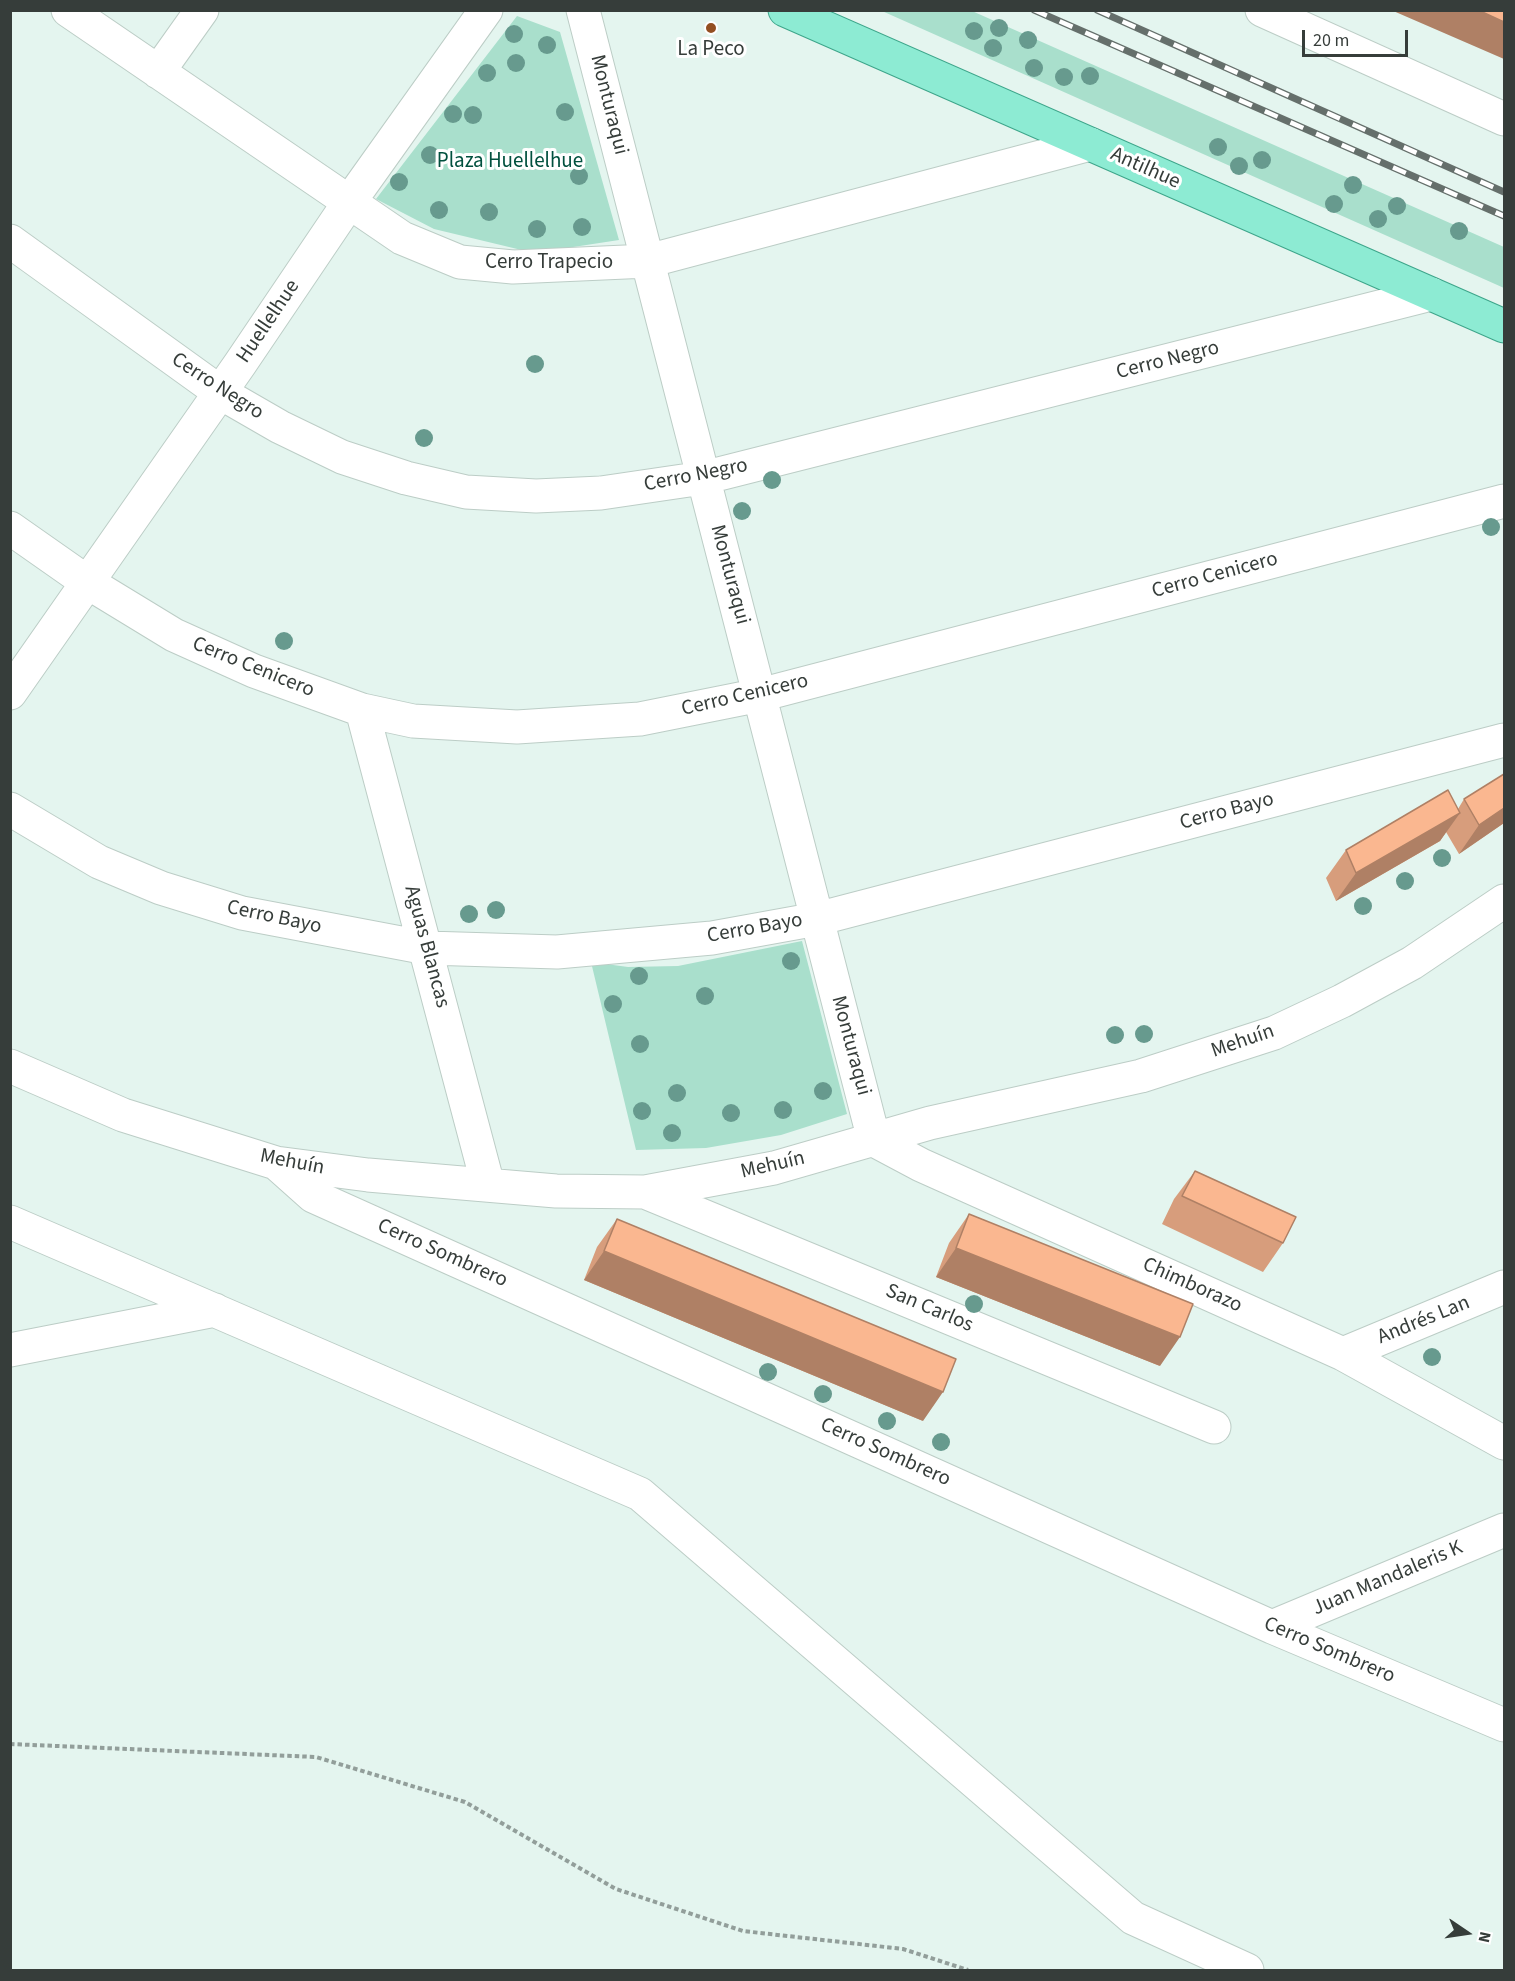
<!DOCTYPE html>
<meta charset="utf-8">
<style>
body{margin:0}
#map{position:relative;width:1515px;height:1981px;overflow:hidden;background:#e4f5ef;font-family:"Source Sans 3",sans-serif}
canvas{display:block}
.frame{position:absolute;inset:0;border:12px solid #363d3a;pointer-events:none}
.north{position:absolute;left:1437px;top:1903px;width:60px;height:60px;-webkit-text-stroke:4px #fff;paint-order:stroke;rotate:103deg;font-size:16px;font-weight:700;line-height:24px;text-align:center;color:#363d3a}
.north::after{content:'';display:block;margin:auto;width:21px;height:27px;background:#363d3a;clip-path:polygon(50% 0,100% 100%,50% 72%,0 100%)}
.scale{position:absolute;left:1302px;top:30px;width:106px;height:27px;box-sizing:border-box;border:3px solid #363d3a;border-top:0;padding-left:8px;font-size:18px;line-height:21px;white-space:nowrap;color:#363d3a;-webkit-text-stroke:4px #fff;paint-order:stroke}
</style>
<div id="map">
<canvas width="1515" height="1981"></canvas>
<div class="frame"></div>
<div class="north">N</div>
<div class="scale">20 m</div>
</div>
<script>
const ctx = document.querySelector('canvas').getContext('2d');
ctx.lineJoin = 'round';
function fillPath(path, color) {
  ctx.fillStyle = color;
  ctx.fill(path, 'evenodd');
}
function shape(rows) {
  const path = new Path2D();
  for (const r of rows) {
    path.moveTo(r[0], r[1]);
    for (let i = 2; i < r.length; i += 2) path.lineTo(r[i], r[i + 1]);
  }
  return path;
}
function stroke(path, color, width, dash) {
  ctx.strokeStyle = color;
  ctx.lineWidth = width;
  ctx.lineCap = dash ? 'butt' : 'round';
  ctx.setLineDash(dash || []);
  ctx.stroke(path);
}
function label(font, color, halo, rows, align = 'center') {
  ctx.font = font + ' "Source Sans 3",sans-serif';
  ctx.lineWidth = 6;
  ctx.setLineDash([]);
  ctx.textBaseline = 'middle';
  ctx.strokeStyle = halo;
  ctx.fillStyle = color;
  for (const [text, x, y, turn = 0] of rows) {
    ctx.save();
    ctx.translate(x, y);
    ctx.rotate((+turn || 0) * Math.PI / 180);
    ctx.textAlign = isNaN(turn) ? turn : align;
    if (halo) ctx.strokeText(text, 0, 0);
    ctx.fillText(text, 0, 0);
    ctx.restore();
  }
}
const green = shape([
 [882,11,972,11,1504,247,1504,288],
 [517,16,560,32,619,240,534,253,434,229,376,199],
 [802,941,847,1114,781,1135,706,1148,636,1150,591,962,628,967,678,966]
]);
const path = shape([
 [10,1744,316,1757,465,1802,616,1889,743,1931,903,1949,968,1970]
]);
const minor = shape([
 [68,10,402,238,460,262,513,267,648,261,1090,144],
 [583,10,874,1140,921,1165,1343,1354,1504,1443],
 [1262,10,1504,119],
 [158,72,202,10],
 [10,241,221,393,280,427,342,457,406,478,466,492,536,496,601,493,703,478,1431,294],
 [10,528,87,582,174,635,254,671,362,710,413,721,517,727,640,719,760,695,1504,501],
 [10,693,240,364,350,201,486,10],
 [362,710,488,1185],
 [10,809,99,862,161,888,242,913,427,948,557,952,712,938,817,919,1504,740],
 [10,1066,123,1115,276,1163,368,1175,556,1191,645,1192,774,1168,930,1123,1141,1076,1274,1033,1342,1001,1412,963,1504,901],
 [276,1163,313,1196,1272,1627,1504,1725],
 [645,1192,1214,1427],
 [10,1222,640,1494,1133,1918,1247,1970],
 [10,1350,215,1310],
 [1343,1354,1504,1287],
 [1272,1627,1504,1530]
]);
const major = shape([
 [785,10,1504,326]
]);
const rail = shape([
 [1034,10,1504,216],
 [1097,10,1504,192]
]);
const trees = [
 [999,28],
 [974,31],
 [514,34],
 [1028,40],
 [547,45],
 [993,48],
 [516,63],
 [1034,68],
 [487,73],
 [1090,76],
 [1064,77],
 [565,112],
 [453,114],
 [473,115],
 [1218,147],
 [430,155],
 [1262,160],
 [1239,166],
 [579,176],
 [399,182],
 [1353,185],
 [1334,204],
 [1397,206],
 [439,210],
 [489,212],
 [1378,219],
 [582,227],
 [537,229],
 [1459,231],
 [535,364],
 [424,438],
 [772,480],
 [742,511],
 [1491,527],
 [284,641],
 [1442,858],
 [1405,881],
 [1363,906],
 [496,910],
 [469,914],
 [791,961],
 [639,976],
 [705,996],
 [613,1004],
 [1144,1034],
 [1115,1035],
 [640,1044],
 [823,1091],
 [677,1093],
 [783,1110],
 [642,1111],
 [731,1113],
 [672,1133],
 [974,1304],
 [1432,1357],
 [768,1372],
 [823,1394],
 [887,1421],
 [941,1442]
];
const wall = shape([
 [1504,774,1504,823,1459,854,1446,832,1440,841,1336,901,1326,878,1346,850,1458,809,1464,799],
 [1195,1171,1283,1243,1263,1272,1162,1224,1174,1199],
 [969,1214,1160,1366,936,1277,949,1243],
 [617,1219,923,1421,584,1280,597,1247]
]);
const shadedWall = shape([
 [1391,10,1478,10,1504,22,1504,59],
 [1504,808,1504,823,1459,854,1479,825],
 [1460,813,1440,841,1336,901,1356,873],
 [956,1248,1180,1337,1160,1366,936,1277],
 [604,1251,943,1392,923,1421,584,1280]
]);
const building = shape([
 [1478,10,1504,10,1504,22,1478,10],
 [1504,774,1504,808,1479,825,1464,799,1504,774],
 [1448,790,1460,813,1356,873,1346,850,1448,790],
 [1195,1171,1296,1217,1283,1243,1182,1196,1195,1171],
 [969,1214,1193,1304,1180,1337,956,1248,969,1214],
 [617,1219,956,1359,943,1392,604,1251,617,1219]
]);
const markers = [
 [711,28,6,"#934f21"]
];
const poiNames = [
 ["La Peco",711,50]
];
const streetNames = [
 ["Monturaqui",608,105,76],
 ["Antilhue",1145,169,24],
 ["Cerro Trapecio",549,263],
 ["Huellelhue",269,322,-56],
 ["Cerro Negro",1168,361,-14],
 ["Cerro Negro",217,387,33],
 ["Cerro Negro",696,476,-11],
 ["Monturaqui",729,575,75],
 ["Cerro Cenicero",1215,576,-15],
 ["Cerro Cenicero",253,668,22],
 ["Cerro Cenicero",745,696,-13],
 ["Cerro Bayo",1227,812,-15],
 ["Cerro Bayo",274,918,12],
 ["Cerro Bayo",755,929,-10],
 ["Aguas Blancas",426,947,75],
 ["Mehuín",1243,1042,-19],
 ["Monturaqui",850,1046,75],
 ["Mehuín",292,1163,11],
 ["Mehuín",773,1166,-13],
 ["Cerro Sombrero",442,1254,24],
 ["Chimborazo",1192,1286,24],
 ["San Carlos",929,1309,23],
 ["Andrés Lan",1424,1321,-22],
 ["Cerro Sombrero",885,1453,24],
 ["Juan Mandaleris K",1388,1579,-23],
 ["Cerro Sombrero",1329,1651,23]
];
const parkNames = [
 ["Plaza Huellelhue",510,162]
];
fillPath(green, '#a9dfcc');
stroke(minor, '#bccdc6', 35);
stroke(major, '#3da58a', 35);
stroke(path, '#929e9a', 4, [4.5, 3]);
stroke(minor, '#fff', 33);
stroke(major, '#8debd3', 33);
stroke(rail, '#656f6b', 7);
stroke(rail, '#fff', 4.5, [14]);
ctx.fillStyle = '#679a8e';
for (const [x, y] of trees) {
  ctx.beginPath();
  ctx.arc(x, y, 9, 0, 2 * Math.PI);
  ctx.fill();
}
fillPath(wall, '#d79d7c');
fillPath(shadedWall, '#af8065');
fillPath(building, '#fab790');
stroke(building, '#af8065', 1.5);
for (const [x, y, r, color] of markers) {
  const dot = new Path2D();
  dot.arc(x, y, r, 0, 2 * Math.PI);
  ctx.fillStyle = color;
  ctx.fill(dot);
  stroke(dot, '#fff', 2);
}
label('21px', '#363d3a', '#fff', poiNames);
label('21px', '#363d3a', '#fff', streetNames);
label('21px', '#01503e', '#fff', parkNames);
</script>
